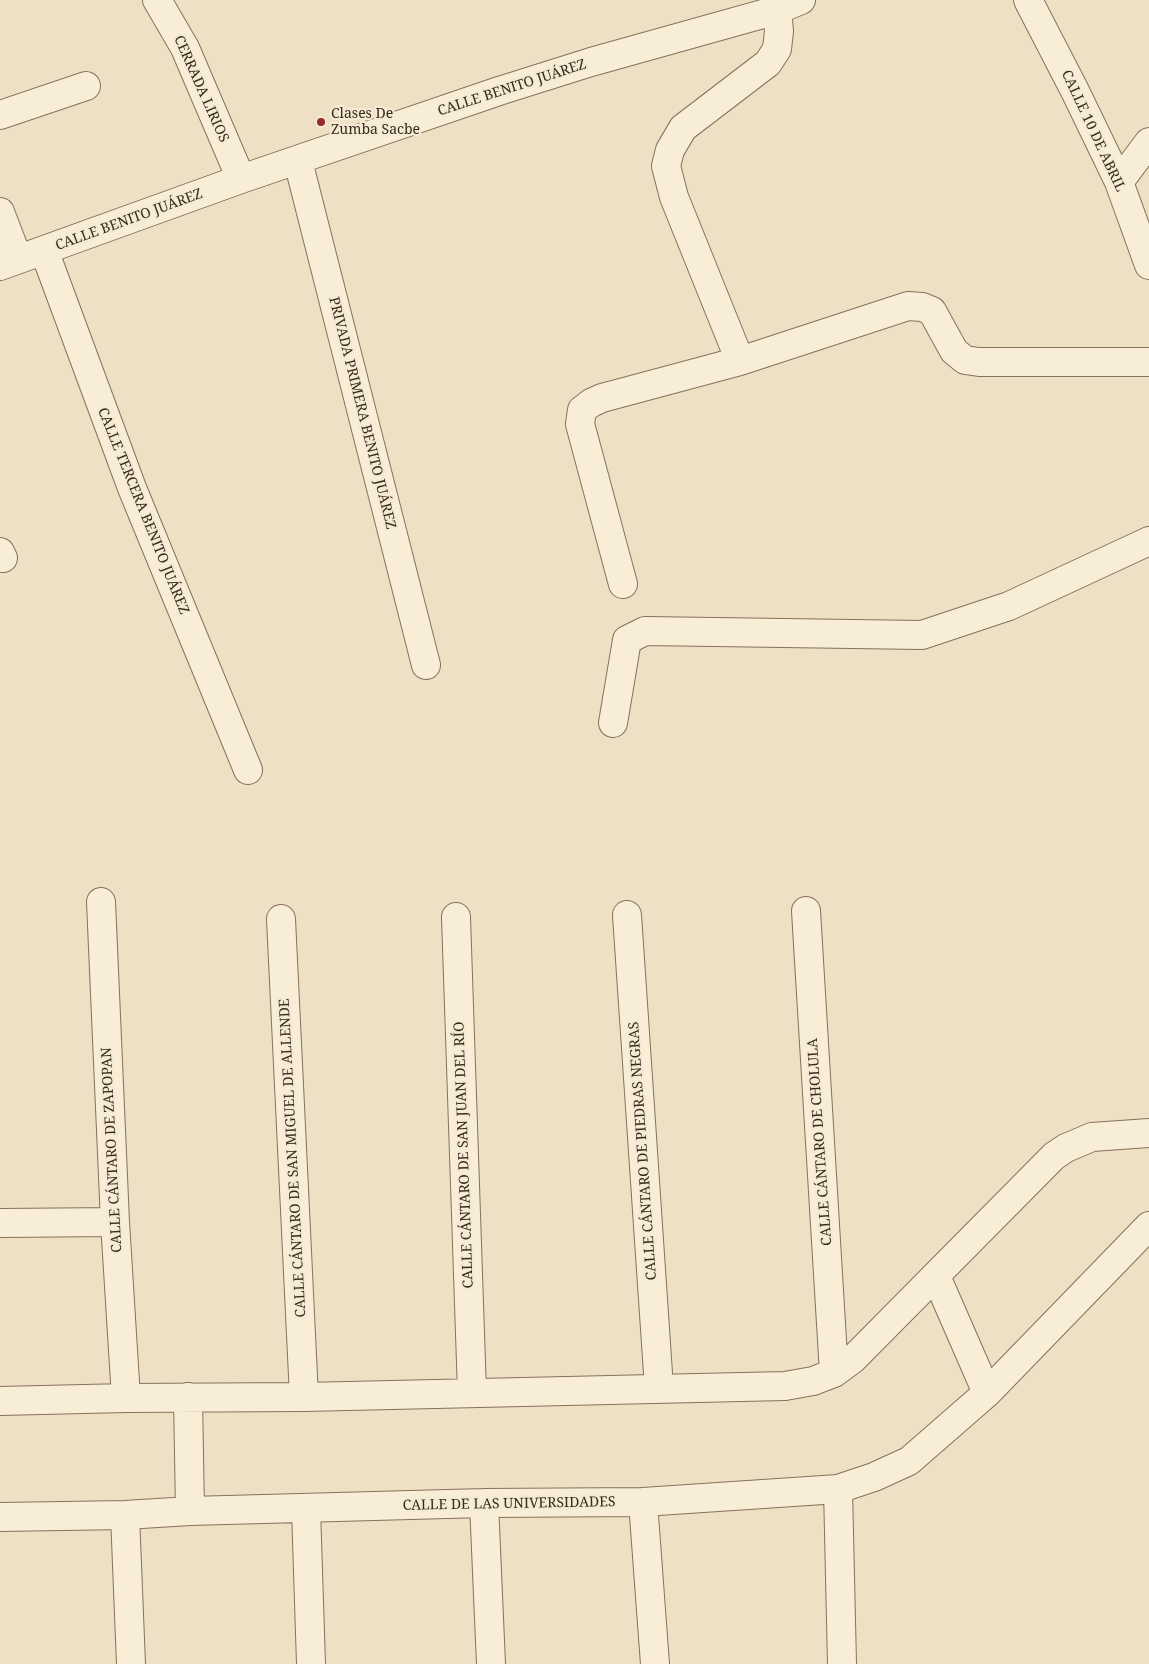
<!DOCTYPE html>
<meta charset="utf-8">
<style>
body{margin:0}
canvas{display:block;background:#ede0c4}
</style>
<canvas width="1149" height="1664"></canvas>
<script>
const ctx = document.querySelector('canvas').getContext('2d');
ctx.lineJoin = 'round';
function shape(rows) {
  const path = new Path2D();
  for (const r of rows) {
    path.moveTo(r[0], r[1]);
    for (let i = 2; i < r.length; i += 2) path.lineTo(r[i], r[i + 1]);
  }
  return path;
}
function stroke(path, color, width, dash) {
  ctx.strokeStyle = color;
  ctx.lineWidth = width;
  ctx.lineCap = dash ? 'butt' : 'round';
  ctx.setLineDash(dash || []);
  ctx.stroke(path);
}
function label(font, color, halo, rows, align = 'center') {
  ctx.font = font + ' "Noto Serif",serif';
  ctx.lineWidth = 4.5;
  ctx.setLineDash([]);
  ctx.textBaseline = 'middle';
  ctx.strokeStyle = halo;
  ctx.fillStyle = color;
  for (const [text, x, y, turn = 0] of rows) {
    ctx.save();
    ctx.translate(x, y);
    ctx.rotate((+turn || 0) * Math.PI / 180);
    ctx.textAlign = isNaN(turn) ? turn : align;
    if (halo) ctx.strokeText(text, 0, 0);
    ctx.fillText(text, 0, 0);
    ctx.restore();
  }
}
const minor = shape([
 [157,0,185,48,241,179],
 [1028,0,1075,91,1119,182,1149,265],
 [0,115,86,86],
 [298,161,426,665],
 [1119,182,1149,142],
 [0,212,18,259],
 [44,250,132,488,248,770],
 [0,266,241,179,499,91,591,62,777,10,801,0],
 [740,361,674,197,666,166,670,150,683,128,768,63,777,49,779,31,777,10],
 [0,552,3,558],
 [623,584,580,424,582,410,591,403,602,398,740,361,908,306,922,307,932,311,954,351,965,360,979,362,1149,362],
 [613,723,627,640,645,631,922,635,1009,606,1149,541],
 [101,902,115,1222,126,1398],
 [806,911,834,1373],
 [627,915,659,1388],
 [456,917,472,1393],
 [281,919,304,1397],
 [0,1223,115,1222],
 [936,1276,987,1393],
 [188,1397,190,1511],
 [0,1401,126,1398,304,1397,785,1386,813,1381,834,1373,853,1359,1054,1156,1066,1148,1092,1137,1149,1133],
 [838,1489,842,1664],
 [643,1502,655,1664],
 [484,1503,491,1664],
 [306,1509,311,1664],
 [125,1515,131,1664],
 [0,1517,125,1515,190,1511,484,1503,643,1502,838,1489,874,1477,909,1461,987,1393,1149,1226]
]);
const markers = [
 [321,122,5,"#942c2f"]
];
const streetNames = [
 ["CALLE BENITO JUÁREZ",512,88,-18],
 ["CERRADA LIRIOS",201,89,66],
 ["CALLE 10 DE ABRIL",1093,131,65],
 ["CALLE BENITO JUÁREZ",129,220,-20],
 ["PRIVADA PRIMERA BENITO JUÁREZ",362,413,76],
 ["CALLE TERCERA BENITO JUÁREZ",143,511,68],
 ["CALLE CÁNTARO DE CHOLULA",820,1142,-94],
 ["CALLE CÁNTARO DE ZAPOPAN",112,1150,-93],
 ["CALLE CÁNTARO DE PIEDRAS NEGRAS",643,1151,-94],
 ["CALLE CÁNTARO DE SAN JUAN DEL RÍO",464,1155,-92],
 ["CALLE CÁNTARO DE SAN MIGUEL DE ALLENDE",293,1158,-93],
 ["CALLE DE LAS UNIVERSIDADES",509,1504,-1]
];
const poiNames = [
 ["Clases De",331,114],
 ["Zumba Sacbe",331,130]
];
stroke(minor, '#87715b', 30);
stroke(minor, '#f8edd7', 28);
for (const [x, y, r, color] of markers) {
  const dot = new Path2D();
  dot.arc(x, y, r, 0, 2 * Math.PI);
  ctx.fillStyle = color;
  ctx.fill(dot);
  stroke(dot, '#f5ead3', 2);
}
label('14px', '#372a1e', '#f5ead3', streetNames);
label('14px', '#372a1e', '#f5ead3', poiNames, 'left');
</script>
